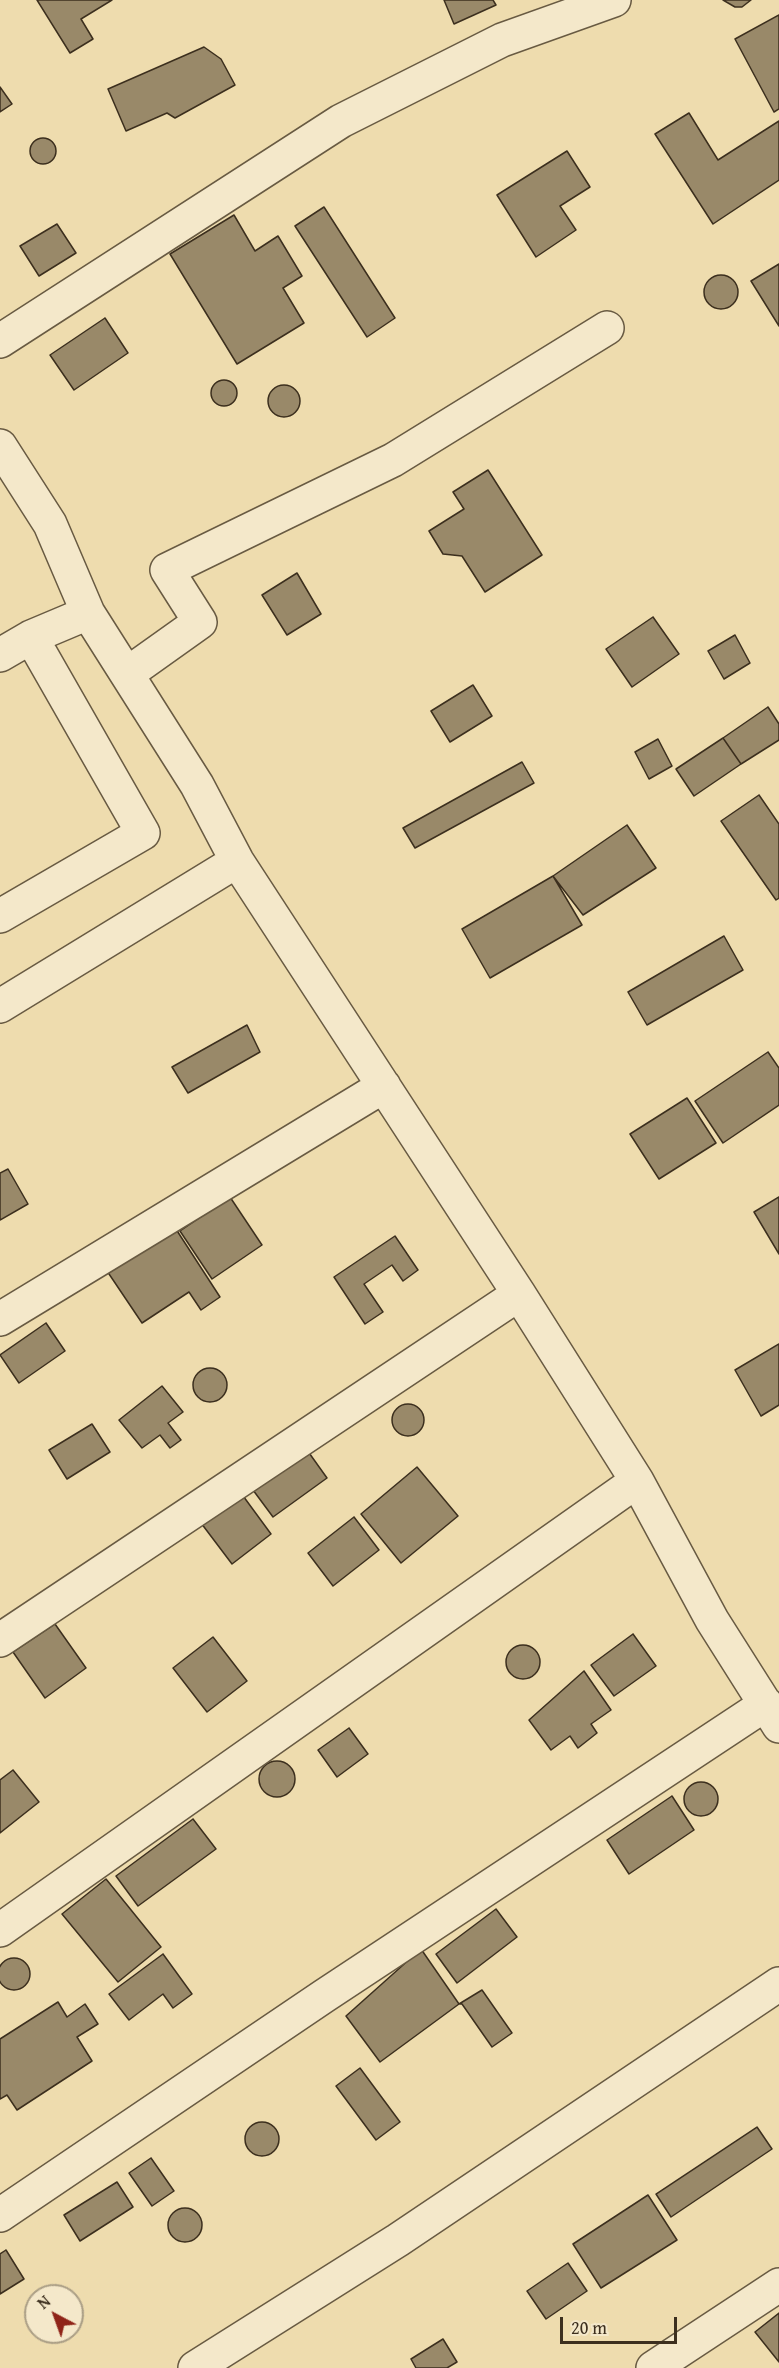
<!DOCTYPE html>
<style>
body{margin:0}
#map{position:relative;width:779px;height:2368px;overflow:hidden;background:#eedcae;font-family:"Gentium Book Plus",serif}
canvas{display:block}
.north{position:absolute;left:24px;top:2284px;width:60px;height:60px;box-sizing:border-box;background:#f4e8ca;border:2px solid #aa9e85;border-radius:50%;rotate:319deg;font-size:16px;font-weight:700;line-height:24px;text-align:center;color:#3c2f1e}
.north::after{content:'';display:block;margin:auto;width:21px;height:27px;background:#8f2418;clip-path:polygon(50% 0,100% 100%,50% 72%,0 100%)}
.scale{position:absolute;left:560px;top:2317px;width:117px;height:27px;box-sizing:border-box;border:3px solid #3c2f1e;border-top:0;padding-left:8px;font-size:18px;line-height:21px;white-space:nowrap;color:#3c2f1e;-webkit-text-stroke:4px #f4e8ca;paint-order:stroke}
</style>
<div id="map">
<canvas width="779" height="2368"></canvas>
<div class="north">N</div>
<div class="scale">20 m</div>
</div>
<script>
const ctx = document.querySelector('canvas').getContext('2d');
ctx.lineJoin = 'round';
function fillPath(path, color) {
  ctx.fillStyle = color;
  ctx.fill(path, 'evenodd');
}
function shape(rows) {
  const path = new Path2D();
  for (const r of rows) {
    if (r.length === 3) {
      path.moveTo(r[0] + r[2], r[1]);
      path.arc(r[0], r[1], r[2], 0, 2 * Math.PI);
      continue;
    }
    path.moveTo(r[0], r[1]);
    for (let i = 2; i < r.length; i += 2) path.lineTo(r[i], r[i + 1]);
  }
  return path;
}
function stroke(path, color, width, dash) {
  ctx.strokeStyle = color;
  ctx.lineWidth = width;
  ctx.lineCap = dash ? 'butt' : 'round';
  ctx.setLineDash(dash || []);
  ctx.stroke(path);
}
const building = shape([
 [37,0,112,0,81,19,93,39,70,53,37,0],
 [444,0,493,0,496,5,454,24,444,0],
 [751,0,742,7,735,7,723,0,751,0],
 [779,15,779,109,774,112,735,39,779,15],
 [204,47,221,59,235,85,175,118,167,113,126,131,108,89,204,47],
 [0,87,12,104,0,112,0,87],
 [689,113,718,160,779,121,779,180,713,224,655,134,689,113],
 [43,151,13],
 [567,151,590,187,560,206,576,230,536,257,497,195,567,151],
 [324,207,395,318,367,337,295,226,324,207],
 [234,215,255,251,278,236,302,276,283,288,304,323,237,364,170,254,234,215],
 [57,224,76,253,39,276,20,246,57,224],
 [779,264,779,326,751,281,779,264],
 [721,292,17],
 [105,318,128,353,74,390,50,355,105,318],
 [224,393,13],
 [284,401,16],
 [488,470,542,555,485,592,462,556,443,554,429,531,464,509,453,492,488,470],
 [297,573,321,614,287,635,262,595,297,573],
 [653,617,679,654,632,687,606,649,653,617],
 [735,635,750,663,724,679,708,651,735,635],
 [473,685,492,716,450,742,431,711,473,685],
 [768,707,779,724,779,740,741,764,723,738,768,707],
 [723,738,741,764,694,796,676,769,723,738],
 [658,739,672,766,649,779,635,752,658,739],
 [522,762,534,783,415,848,403,828,522,762],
 [759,795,779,824,779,898,776,900,721,821,759,795],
 [627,825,656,868,583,915,553,876,627,825],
 [553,876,582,925,490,978,462,929,553,876],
 [724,936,743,970,647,1025,628,992,724,936],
 [247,1025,260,1052,188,1093,172,1067,247,1025],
 [768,1052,779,1068,779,1105,723,1143,695,1101,768,1052],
 [687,1098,716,1143,659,1179,630,1134,687,1098],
 [8,1169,28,1204,0,1220,0,1173,8,1169],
 [230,1197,262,1245,212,1279,180,1231,230,1197],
 [779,1197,779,1254,754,1212,779,1197],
 [172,1223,220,1297,201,1310,189,1292,142,1323,105,1268,172,1223],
 [395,1236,418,1270,403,1281,392,1265,364,1284,383,1312,365,1324,334,1277,395,1236],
 [46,1323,65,1351,19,1383,0,1355,46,1323],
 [779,1344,779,1405,761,1416,735,1370,779,1344],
 [210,1385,17],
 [162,1386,183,1412,168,1423,181,1440,170,1448,160,1435,142,1448,119,1420,162,1386],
 [408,1420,16],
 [92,1424,110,1452,67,1479,49,1450,92,1424],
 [307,1450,327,1478,273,1517,253,1490,307,1450],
 [417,1467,458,1516,401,1563,361,1514,417,1467],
 [238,1489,271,1534,232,1564,198,1519,238,1489],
 [354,1517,379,1550,333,1586,308,1553,354,1517],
 [55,1624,86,1668,45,1698,13,1652,55,1624],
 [633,1634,656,1666,614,1696,591,1665,633,1634],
 [213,1637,247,1681,207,1712,173,1668,213,1637],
 [523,1662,17],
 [584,1671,611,1710,591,1724,597,1733,578,1748,570,1736,551,1750,529,1720,584,1671],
 [349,1728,368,1754,337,1777,318,1750,349,1728],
 [277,1779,18],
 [13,1770,39,1802,0,1833,0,1780,13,1770],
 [701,1799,17],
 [672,1796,694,1830,629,1874,607,1840,672,1796],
 [193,1819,216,1849,138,1906,116,1876,193,1819],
 [106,1879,161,1947,118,1982,62,1914,106,1879],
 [496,1909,517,1937,457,1983,436,1954,496,1909],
 [421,1949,459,2004,380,2062,346,2016,421,1949],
 [163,1954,192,1994,173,2008,163,1994,129,2020,109,1994,163,1954],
 [14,1974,16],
 [482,1990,512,2033,492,2047,462,2004,459,2004,482,1990],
 [58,2002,67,2017,85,2004,98,2024,77,2037,92,2061,17,2110,7,2095,0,2099,0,2039,58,2002],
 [360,2068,400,2122,376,2140,336,2086,360,2068],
 [262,2139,17],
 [757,2127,772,2149,671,2217,656,2194,757,2127],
 [151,2158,174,2191,152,2206,129,2173,151,2158],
 [117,2182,133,2207,80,2241,64,2215,117,2182],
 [648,2195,677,2240,601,2288,573,2244,648,2195],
 [185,2225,17],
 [6,2250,24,2279,0,2294,0,2254,6,2250],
 [568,2263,587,2291,546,2319,527,2291,568,2263],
 [779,2313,779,2362,755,2332,779,2313],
 [443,2339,457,2362,447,2368,416,2368,411,2359,443,2339]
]);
const street = shape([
 [0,341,341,121,502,40,614,0],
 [0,446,50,524,88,613,197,785,237,861,519,1294,637,1481,712,1620,779,1726],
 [0,655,31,637,88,613],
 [127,674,200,622,167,570,393,460,607,328],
 [0,916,143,833,31,637],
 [0,1006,237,861],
 [0,1319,384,1086],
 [0,1640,519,1294],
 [0,1930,637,1481],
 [0,2215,324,1996,766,1704],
 [195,2368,398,2240,779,1984],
 [653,2368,779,2285]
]);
fillPath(building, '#998969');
stroke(building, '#3c2f1e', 1.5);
stroke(street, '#685a42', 36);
stroke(street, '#f4e8ca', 33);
</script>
